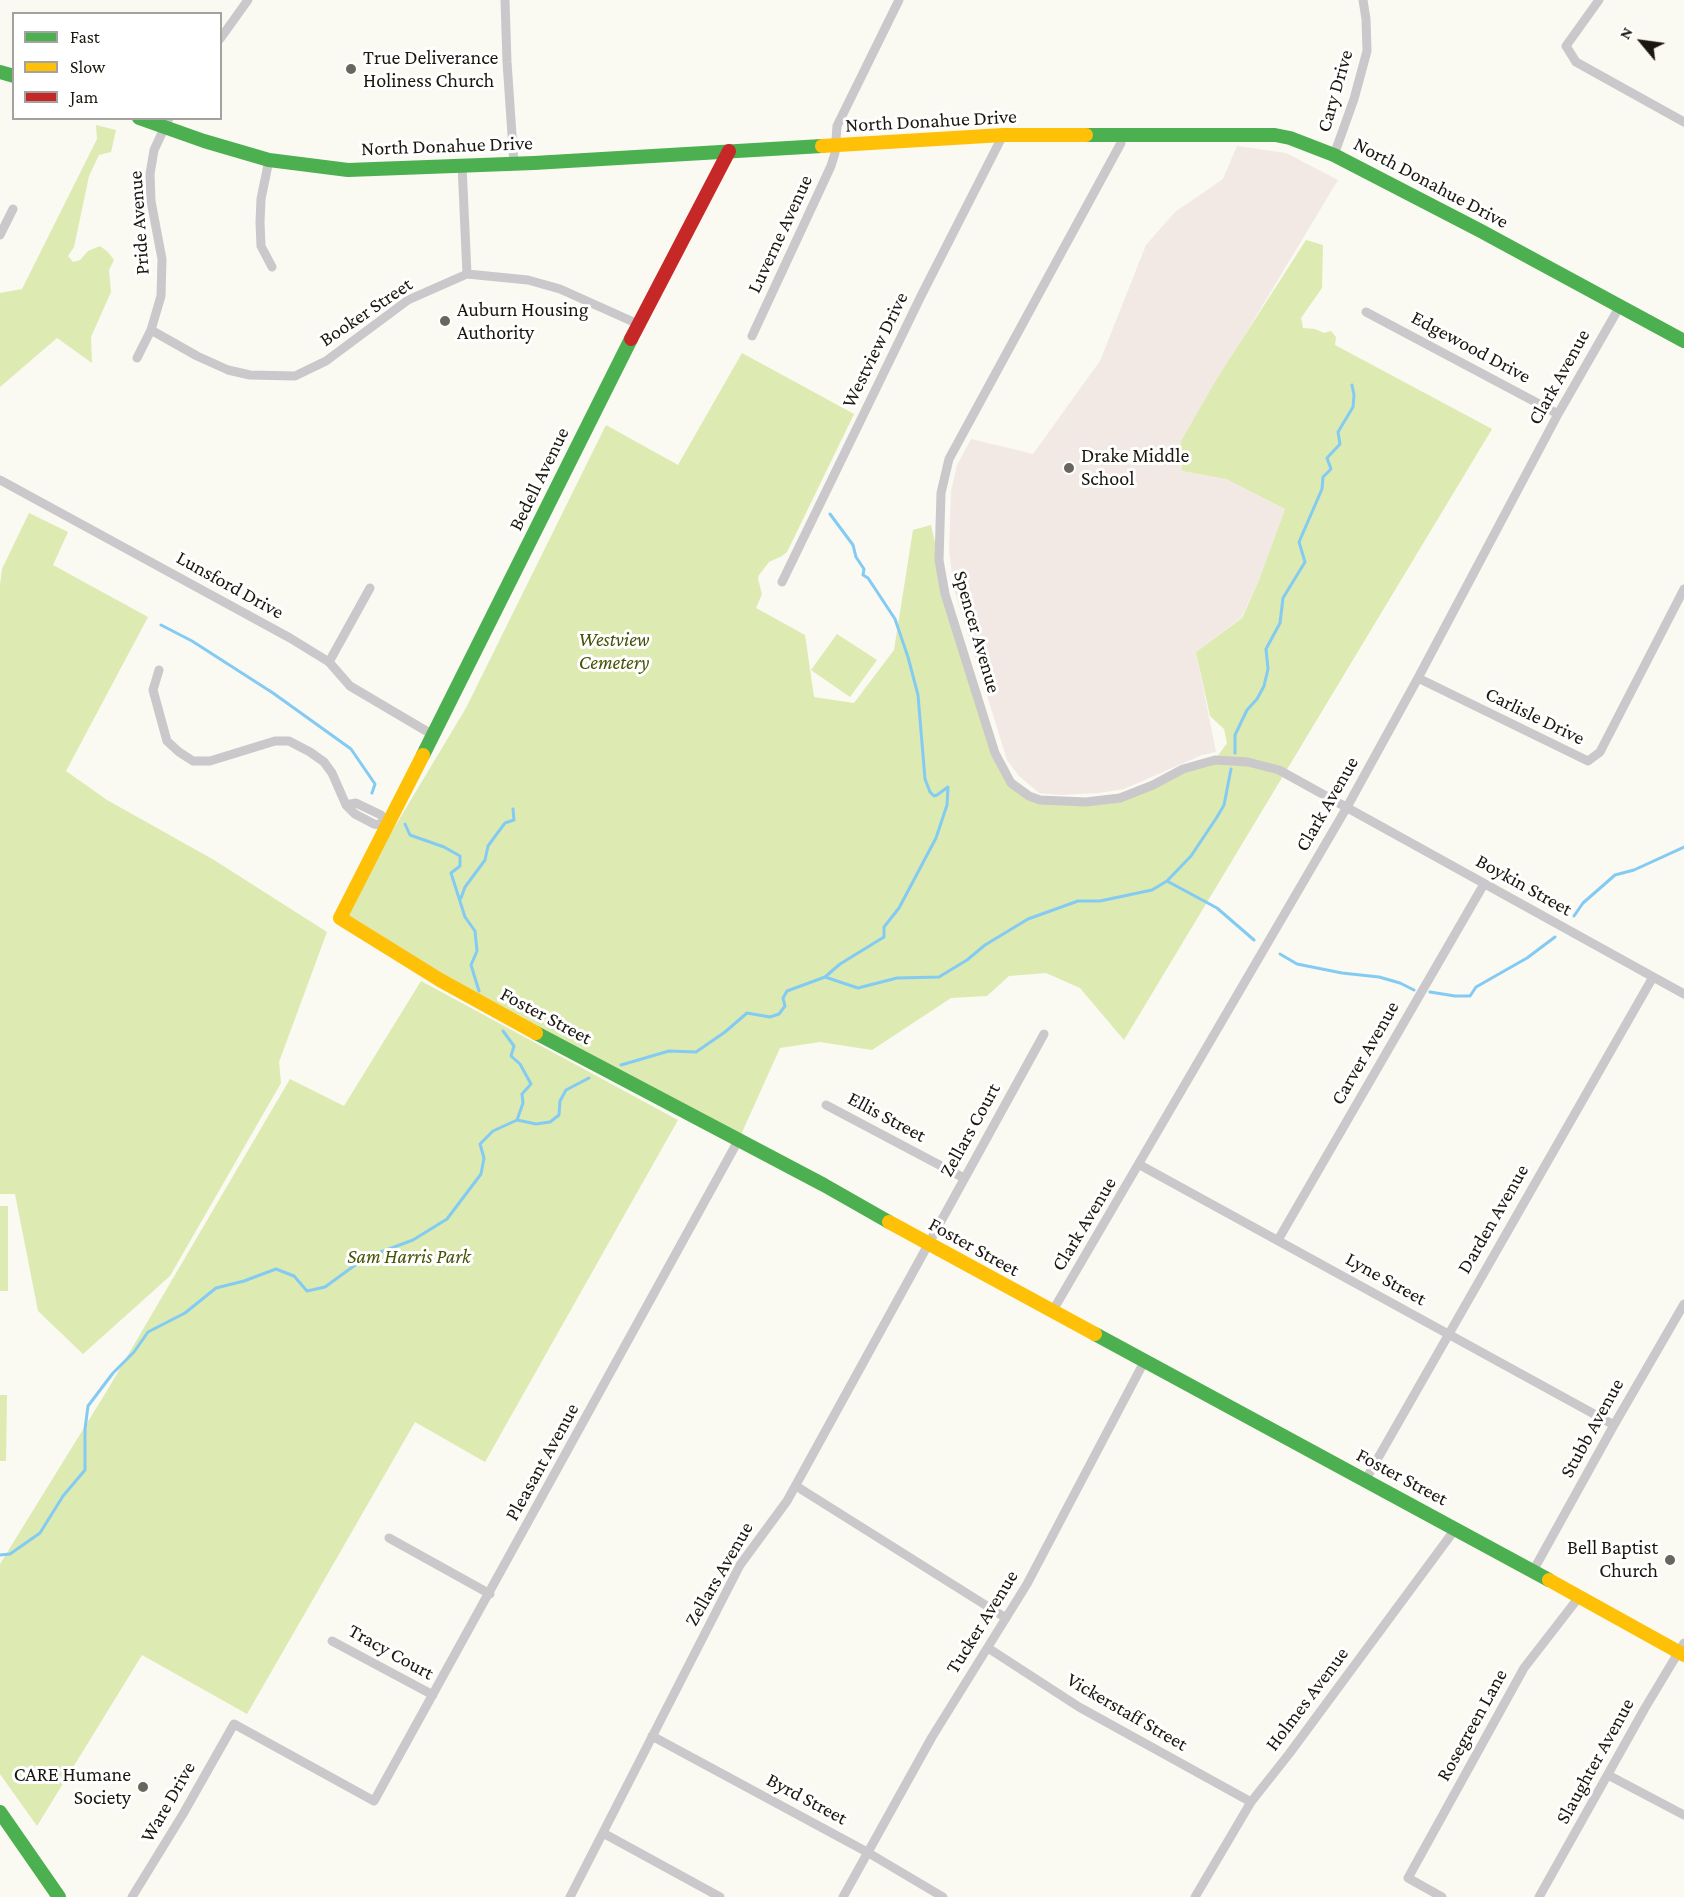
<!DOCTYPE html>
<style>
body{margin:0}
#map{position:relative;width:1684px;height:1897px;overflow:hidden;background:#faf9f2;font-family:"Crimson Pro",serif}
canvas{display:block}
.legend{position:absolute;left:12px;top:12px;width:210px;height:108px;box-sizing:border-box;background:#fff;border:2px solid #a4a29f;margin:0;padding:8px 10px;list-style:none;font-size:18px;color:#1b170e}
.legend li{display:flex;align-items:center;gap:12px;height:30px}
.legend b{width:30px;border:2px solid #a4a29f}
.north{position:absolute;left:1612px;top:12px;width:60px;height:60px;-webkit-text-stroke:4px #fff;paint-order:stroke;rotate:299deg;font-size:16px;font-weight:700;line-height:24px;text-align:center;color:#1b170e}
.north::after{content:'';display:block;margin:auto;width:21px;height:27px;background:#1b170e;clip-path:polygon(50% 0,100% 100%,50% 72%,0 100%)}
</style>
<div id="map">
<canvas width="1684" height="1897"></canvas>
<ul class="legend">
<li><b style="height:8px;background:#4caf50"></b>Fast</li>
<li><b style="height:8px;background:#ffc107"></b>Slow</li>
<li><b style="height:8px;background:#c62828"></b>Jam</li>
</ul>
<div class="north">N</div>
</div>
<script>
const ctx = document.querySelector('canvas').getContext('2d');
ctx.lineJoin = 'round';
function fillPath(path, color) {
  ctx.fillStyle = color;
  ctx.fill(path, 'evenodd');
}
function shape(rows) {
  const path = new Path2D();
  for (const r of rows) {
    path.moveTo(r[0], r[1]);
    for (let i = 2; i < r.length; i += 2) path.lineTo(r[i], r[i + 1]);
  }
  return path;
}
function stroke(path, color, width, dash) {
  ctx.strokeStyle = color;
  ctx.lineWidth = width;
  ctx.lineCap = dash ? 'butt' : 'round';
  ctx.setLineDash(dash || []);
  ctx.stroke(path);
}
function label(font, color, halo, rows, align = 'center') {
  ctx.font = font + ' "Crimson Pro",serif';
  ctx.lineWidth = 6;
  ctx.setLineDash([]);
  ctx.textBaseline = 'middle';
  ctx.strokeStyle = halo;
  ctx.fillStyle = color;
  for (const [text, x, y, turn = 0] of rows) {
    ctx.save();
    ctx.translate(x, y);
    ctx.rotate((+turn || 0) * Math.PI / 180);
    ctx.textAlign = isNaN(turn) ? turn : align;
    if (halo) ctx.strokeText(text, 0, 0);
    ctx.fillText(text, 0, 0);
    ctx.restore();
  }
}
const education = shape([
 [1237,146,1286,153,1338,180,1181,441,1182,471,1226,479,1285,509,1259,580,1241,618,1196,652,1216,752,1202,755,1124,789,1099,793,1060,795,1039,793,1019,776,1007,760,954,589,949,551,951,491,957,465,971,439,1033,454,1100,361,1146,245,1175,212,1223,179]
]);
const green = shape([
 [96,125,116,130,111,152,99,155,89,176,74,247,68,256,73,262,80,260,88,251,100,246,108,252,114,260,109,270,111,292,91,337,92,363,57,338,0,387,0,293,22,289,97,139],
 [1306,240,1323,245,1322,288,1301,318,1303,328,1315,329,1324,333,1331,331,1336,337,1335,345,1492,429,1124,1040,1080,988,1046,973,1009,976,987,996,951,998,872,1050,820,1042,780,1048,739,1139,644,1090,340,918,466,708,606,425,678,465,742,353,854,414,787,552,782,556,769,562,759,575,758,579,762,594,756,608,805,635,814,697,854,703,894,650,913,530,931,525,939,560,995,753,1011,783,1040,800,1120,798,1215,760,1227,743,1224,729,1210,716,1196,652,1242,618,1259,580,1285,509,1226,479,1182,471,1181,441,1218,377],
 [29,513,68,532,53,565,148,617,66,771,107,800,214,860,327,932,279,1062,281,1083,170,1276,83,1354,38,1311,15,1194,0,1194,0,585,2,569],
 [837,634,877,660,850,697,811,670],
 [421,981,678,1120,485,1462,415,1422,247,1714,142,1655,37,1826,0,1774,0,1564,108,1389,290,1079,344,1106],
 [0,1206,8,1206,8,1291,0,1291],
 [0,1395,7,1395,6,1461,0,1461]
]);
const stream = shape([
 [161,625,192,641,273,693,351,749,375,784,372,793],
 [1235,753,1235,735,1247,710,1257,699,1264,686,1268,669,1266,649,1280,623,1283,598,1305,562,1299,542,1322,489,1323,477,1331,469,1327,458,1340,444,1338,432,1353,407,1354,395,1352,385],
 [405,824,410,835,444,847,460,856,460,866,451,873,465,917,475,931,477,951,471,965,479,991],
 [1167,881,1191,856,1217,817,1224,805,1231,769],
 [461,898,465,887,485,860,488,846,496,835,505,823,514,820,513,809],
 [1574,916,1583,903,1615,875,1634,870,1684,847],
 [1280,954,1297,964,1342,973,1379,977,1400,983,1414,990],
 [825,977,858,988,897,978,939,977,967,960,985,945,1028,919,1078,901,1100,901,1152,890,1167,881,1217,908,1254,940],
 [1430,992,1455,996,1470,996,1476,987,1527,958,1555,937],
 [503,1031,514,1046,511,1056,520,1064,531,1084,522,1094,523,1103,517,1120],
 [621,1065,669,1051,696,1052,725,1032,747,1013,770,1017,779,1014,785,1006,783,998,787,991,825,977,840,964,884,937,884,927,899,908,936,838,947,805,948,787,937,795,934,796,930,792,925,779,918,695,908,657,895,619,868,578,863,575,864,569,856,557,853,545,830,514],
 [378,1253,413,1240,447,1219,481,1174,484,1158,480,1144,493,1131,517,1120,536,1124,550,1122,559,1115,560,1101,566,1090,589,1078],
 [0,1555,10,1554,40,1533,63,1496,85,1470,85,1429,88,1406,113,1373,134,1352,148,1332,185,1313,216,1288,244,1281,276,1269,294,1276,307,1291,325,1287,362,1260]
]);
const street = shape([
 [505,0,507,62,514,164],
 [1599,0,1566,46,1576,62,1684,122],
 [220,39,248,0],
 [1120,135,1121,143,949,459,941,493,939,560,945,594,995,753,1011,783,1029,796,1040,800,1086,802,1120,798,1153,785,1183,769,1215,760,1248,762,1279,770,1684,994],
 [1334,155,1354,99,1367,51,1366,19,1363,0],
 [269,160,261,199,260,222,261,246,272,267],
 [462,165,467,274],
 [0,235,13,209],
 [1366,312,1558,414],
 [151,330,197,356,228,370,250,375,295,376,326,361,408,300,467,274,528,280,560,289,638,324],
 [752,336,831,166,835,153,837,126,899,0],
 [137,358,151,330,161,296,162,259,151,201,150,174,154,150,169,118],
 [0,480,290,638,329,662,350,686,433,735],
 [782,582,921,296,1003,135],
 [329,662,370,588],
 [159,670,153,690,167,741,179,752,193,761,210,761,275,741,289,741,310,752,324,762,332,773,346,805,355,814,374,824,387,826],
 [1418,678,1588,761,1600,752,1684,589],
 [346,805,356,803,381,815,387,826],
 [826,1105,964,1178],
 [1140,1165,1614,1425],
 [1278,1240,1484,884],
 [1052,1312,1347,807,1418,678,1558,414,1620,306],
 [1366,1479,1653,977],
 [796,1486,1006,1618],
 [389,1538,490,1594],
 [1533,1571,1614,1425,1684,1304],
 [332,1641,433,1695],
 [988,1648,1079,1707,1251,1802],
 [652,1736,867,1852,943,1897],
 [1608,1775,1684,1815],
 [603,1833,720,1897],
 [132,1897,183,1814,234,1724,374,1801,739,1139],
 [570,1897,740,1565,787,1501,1044,1034],
 [843,1897,932,1737,1027,1584,1144,1362],
 [1195,1897,1251,1802,1289,1754,1456,1528],
 [1442,1897,1408,1878,1524,1668,1579,1597],
 [1539,1897,1645,1708,1684,1643]
]);
const fast = shape([
 [0,72,14,76],
 [139,118,204,141,269,160,348,170,534,163,822,146],
 [1086,135,1275,135,1290,138,1334,155,1479,230,1684,341],
 [423,755,631,339],
 [536,1033,824,1185,889,1222],
 [1095,1334,1549,1580],
 [0,1812,59,1897]
]);
const slow = shape([
 [822,146,1003,135,1086,135],
 [423,755,340,918,440,980,536,1033],
 [889,1222,1095,1334],
 [1549,1580,1684,1655]
]);
const jam = shape([
 [631,339,729,151]
]);
const markers = [
 [351,69,6,"#69665e"],
 [445,321,6,"#69665e"],
 [1069,468,6,"#69665e"],
 [1670,1560,6,"#69665e"],
 [143,1787,6,"#69665e"]
];
const poiNames = [
 ["True Deliverance",363,58],
 ["Holiness Church",363,81],
 ["Auburn Housing",457,310],
 ["Authority",457,333],
 ["Drake Middle",1081,456],
 ["School",1081,479],
 ["Bell Baptist",1658,1548,"right"],
 ["Church",1658,1571,"right"],
 ["CARE Humane",131,1775,"right"],
 ["Society",131,1798,"right"]
];
const streetNames = [
 ["Cary Drive",1335,91,-74],
 ["North Donahue Drive",931,121,-3],
 ["North Donahue Drive",447,146,-2],
 ["North Donahue Drive",1431,183,28],
 ["Pride Avenue",139,223,-94],
 ["Luverne Avenue",780,234,-65],
 ["Booker Street",366,312,-34],
 ["Edgewood Drive",1471,347,28],
 ["Westview Drive",875,350,-64],
 ["Clark Avenue",1559,377,-61],
 ["Bedell Avenue",539,479,-64],
 ["Lunsford Drive",230,585,29],
 ["Spencer Avenue",977,632,74],
 ["Carlisle Drive",1535,716,26],
 ["Clark Avenue",1327,804,-60],
 ["Boykin Street",1524,885,29],
 ["Foster Street",546,1016,28],
 ["Carver Avenue",1365,1053,-60],
 ["Ellis Street",887,1117,28],
 ["Zellars Court",970,1130,-61],
 ["Darden Avenue",1493,1219,-60],
 ["Clark Avenue",1084,1224,-59],
 ["Foster Street",974,1247,29],
 ["Lyne Street",1386,1279,29],
 ["Stubb Avenue",1592,1428,-61],
 ["Pleasant Avenue",542,1462,-61],
 ["Foster Street",1402,1477,28],
 ["Zellars Avenue",719,1574,-60],
 ["Tucker Avenue",982,1622,-58],
 ["Tracy Court",391,1652,29],
 ["Holmes Avenue",1307,1699,-53],
 ["Vickerstaff Street",1127,1712,30],
 ["Rosegreen Lane",1472,1725,-61],
 ["Slaughter Avenue",1595,1761,-61],
 ["Byrd Street",807,1799,28],
 ["Ware Drive",168,1802,-60]
];
const parkNames = [
 ["Westview",614,640],
 ["Cemetery",614,663],
 ["Sam Harris Park",409,1257]
];
fillPath(education, '#f2e9e5');
fillPath(green, '#ddeab2');
stroke(stream, '#83cbf3', 3);
stroke(street, '#cac8ca', 9);
stroke(fast, '#4caf50', 14);
stroke(slow, '#ffc107', 14);
stroke(jam, '#c62828', 14);
for (const [x, y, r, color] of markers) {
  const dot = new Path2D();
  dot.arc(x, y, r, 0, 2 * Math.PI);
  ctx.fillStyle = color;
  ctx.fill(dot);
  stroke(dot, '#fff', 2);
}
label('20px', '#1b170e', '#fff', poiNames, 'left');
label('20px', '#1b170e', '#fff', streetNames);
label('italic 20px', '#465307', '#fff', parkNames);
</script>
